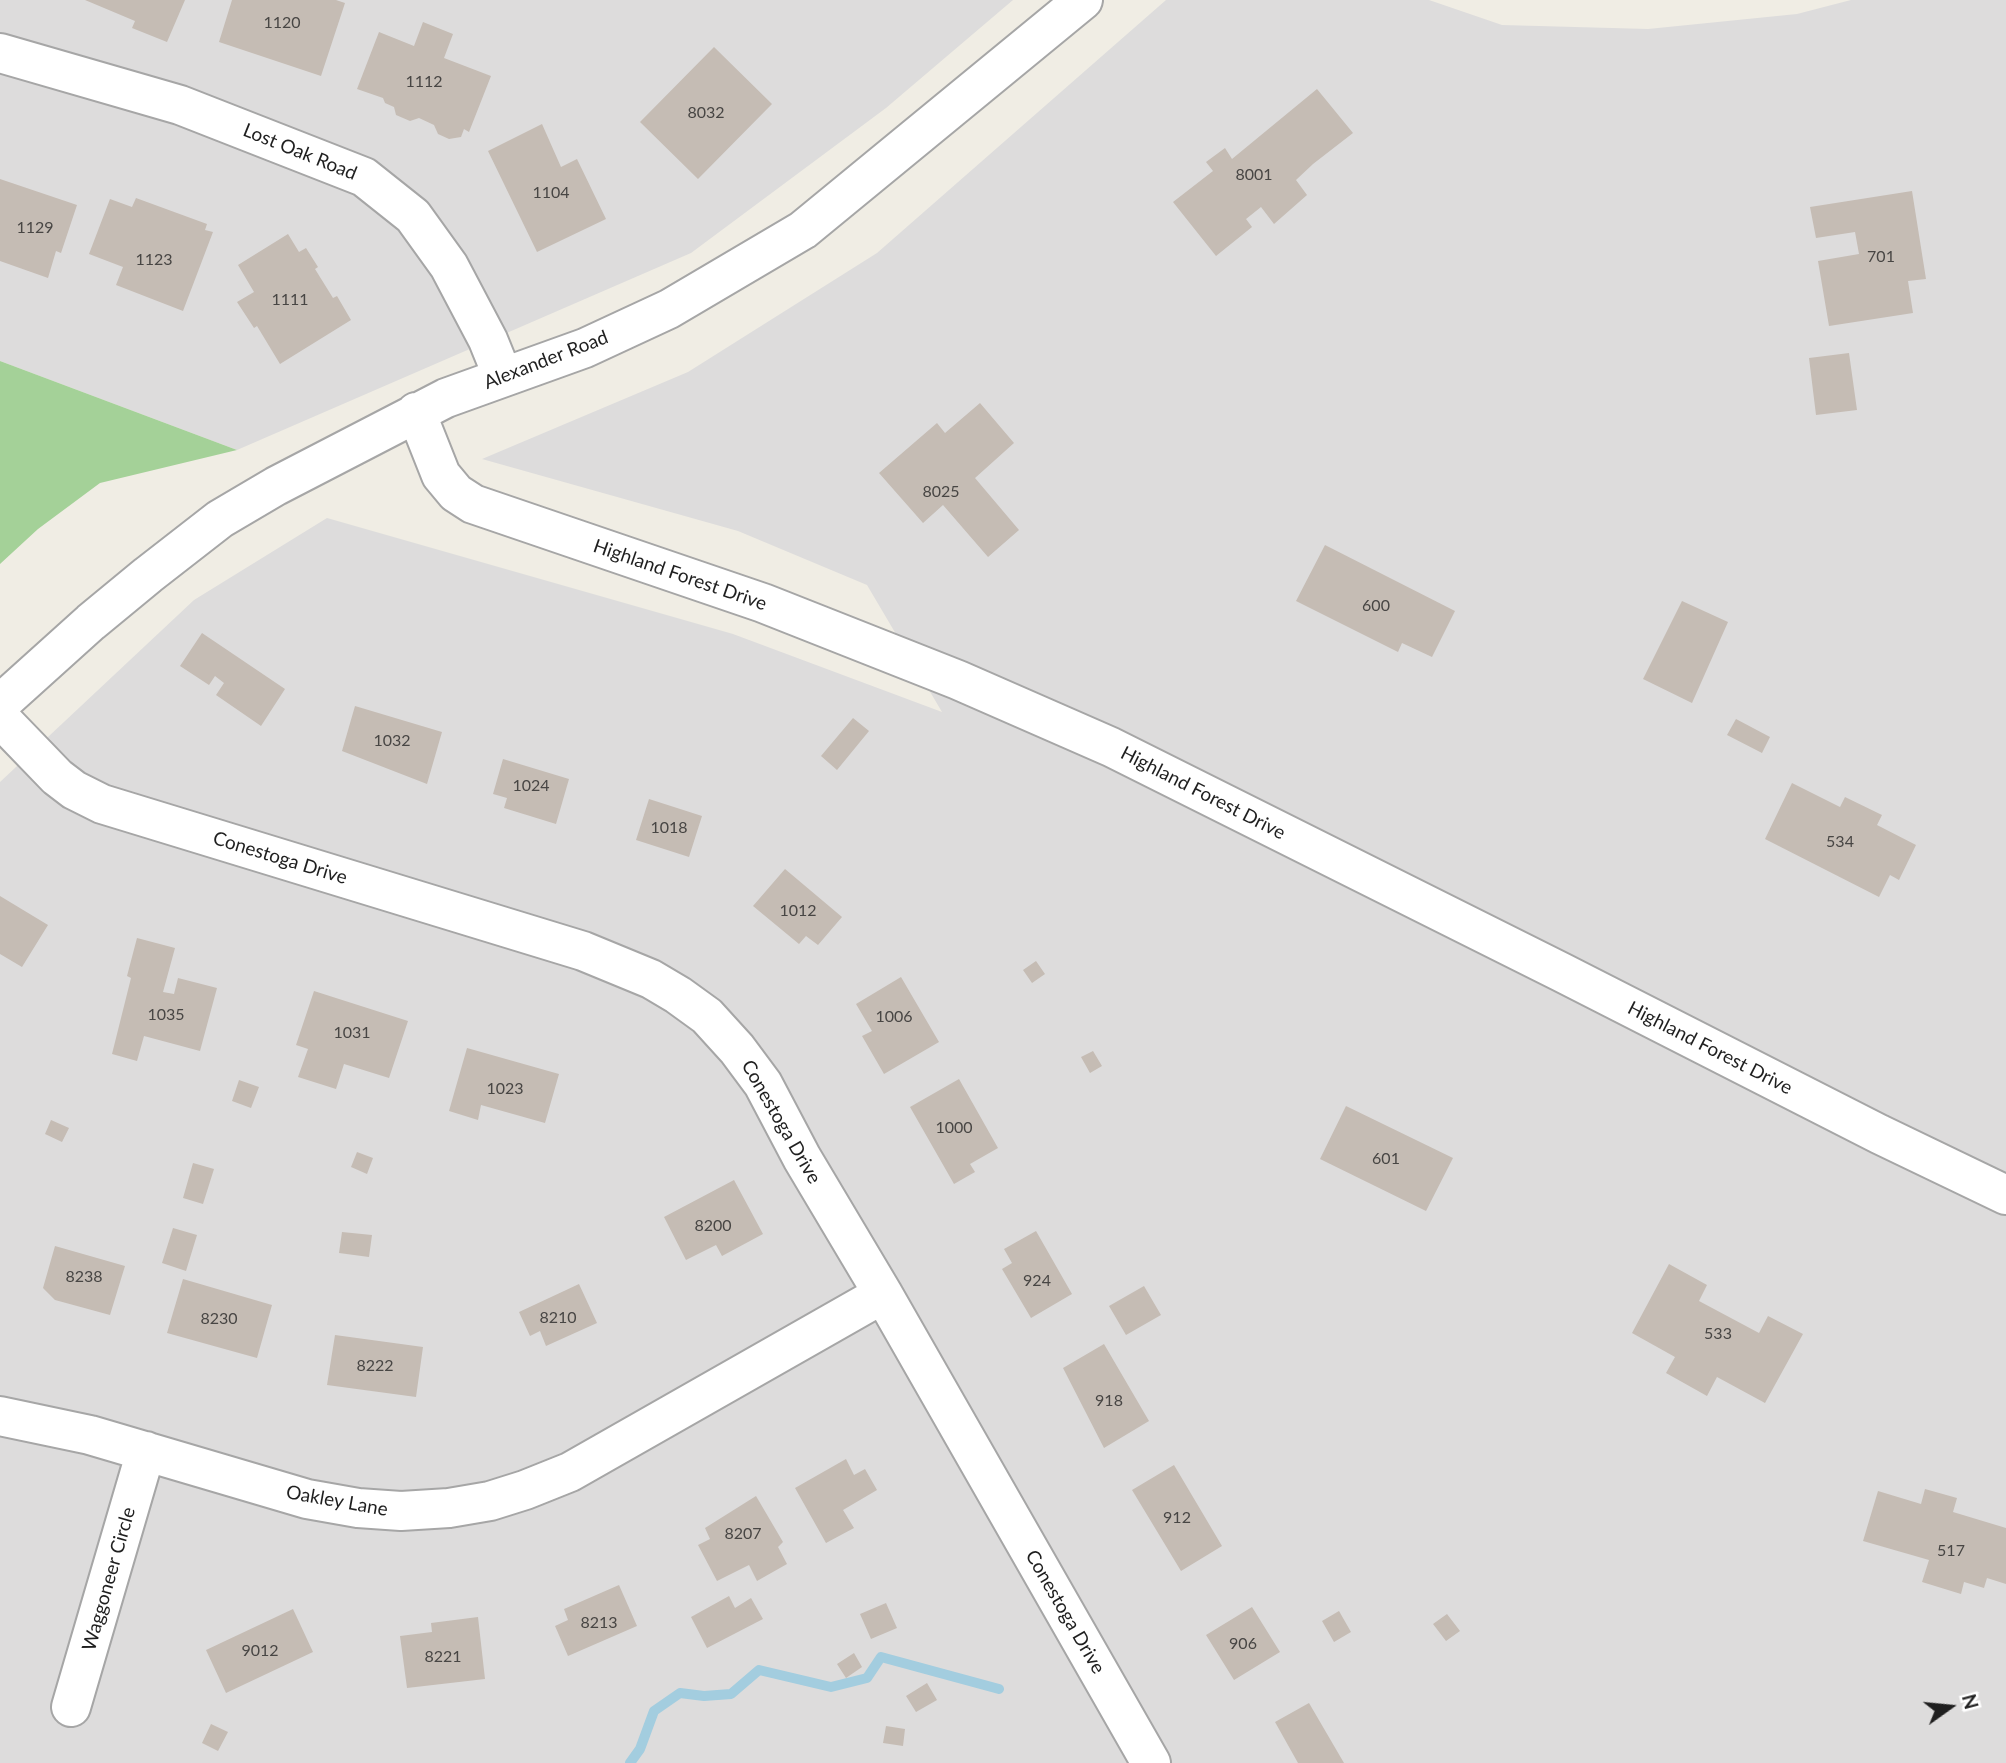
<!DOCTYPE html>
<style>
body{margin:0}
#map{position:relative;width:2006px;height:1763px;overflow:hidden;background:#f0ede4;font-family:Lato,sans-serif}
canvas{display:block}
.north{position:absolute;left:1915px;top:1672px;width:70px;height:70px;-webkit-text-stroke:5px #fff;paint-order:stroke;rotate:75deg;font-size:19px;font-weight:700;line-height:28px;text-align:center;color:#1f1f1f}
.north::after{content:'';display:block;margin:auto;width:24px;height:32px;background:#1f1f1f;clip-path:polygon(50% 0,100% 100%,50% 72%,0 100%)}
</style>
<div id="map">
<canvas width="2006" height="1763"></canvas>
<div class="north">N</div>
</div>
<script>
const ctx = document.querySelector('canvas').getContext('2d');
ctx.lineJoin = 'round';
function fillPath(path, color) {
  ctx.fillStyle = color;
  ctx.fill(path, 'evenodd');
}
function shape(rows) {
  const path = new Path2D();
  for (const r of rows) {
    path.moveTo(r[0], r[1]);
    for (let i = 2; i < r.length; i += 2) path.lineTo(r[i], r[i + 1]);
  }
  return path;
}
function stroke(path, color, width, dash) {
  ctx.strokeStyle = color;
  ctx.lineWidth = width;
  ctx.lineCap = dash ? 'butt' : 'round';
  ctx.setLineDash(dash || []);
  ctx.stroke(path);
}
function label(font, color, halo, rows, align = 'center') {
  ctx.font = font + ' Lato,sans-serif';
  ctx.lineWidth = 5;
  ctx.setLineDash([]);
  ctx.textBaseline = 'middle';
  ctx.strokeStyle = halo;
  ctx.fillStyle = color;
  for (const [text, x, y, turn = 0] of rows) {
    ctx.save();
    ctx.translate(x, y);
    ctx.rotate((+turn || 0) * Math.PI / 180);
    ctx.textAlign = isNaN(turn) ? turn : align;
    if (halo) ctx.strokeText(text, 0, 0);
    ctx.fillText(text, 0, 0);
    ctx.restore();
  }
}
const residential = shape([
 [0,0,1013,0,886,108,691,253,237,450,0,361],
 [1166,0,1429,0,1502,25,1648,29,1797,14,1851,0,2006,0,2006,1763,0,1763,0,782,194,600,327,518,733,634,942,712,867,585,738,531,482,459,688,372,877,253]
]);
const forest = shape([
 [0,361,237,450,100,483,38,529,0,564]
]);
const stream = shape([
 [630,1763,640,1749,654,1711,680,1693,704,1696,731,1694,759,1670,831,1687,867,1678,881,1657,999,1689]
]);
const building = shape([
 [85,0,185,0,167,42,132,28,135,21],
 [232,0,336,0,345,3,321,76,219,42],
 [423,22,453,34,444,58,491,76,469,132,464,129,461,137,449,139,438,134,434,125,419,118,410,121,396,115,394,107,385,103,383,98,357,89,379,32,414,46],
 [714,47,772,104,698,179,640,122],
 [1317,89,1353,133,1313,164,1296,180,1307,195,1274,224,1261,207,1246,219,1252,227,1216,256,1173,202,1213,171,1206,162,1225,148,1232,159],
 [542,124,561,167,577,159,606,219,537,252,488,151],
 [0,179,77,205,61,253,56,251,48,278,0,261],
 [1912,191,1926,279,1908,281,1913,313,1829,326,1818,261,1859,254,1855,232,1816,238,1810,207],
 [136,198,207,224,205,230,213,232,183,311,116,285,123,267,89,254,110,199,132,207],
 [288,234,299,252,306,248,318,267,315,269,333,298,337,296,351,320,280,364,257,326,254,328,237,302,254,292,238,265],
 [1849,353,1857,410,1816,415,1809,358],
 [980,403,1014,443,975,478,1019,530,988,557,943,505,923,523,879,473,937,423,945,433],
 [1325,545,1455,611,1432,657,1402,643,1398,652,1296,601],
 [1682,601,1728,622,1692,703,1643,679],
 [202,633,285,689,261,726,216,695,224,683,215,676,209,685,180,666],
 [355,706,442,732,427,784,342,751],
 [853,718,869,731,837,770,821,756],
 [1736,719,1770,737,1762,753,1727,735],
 [503,759,569,779,556,824,504,808,507,798,493,794],
 [1792,783,1840,807,1845,797,1882,815,1877,825,1916,845,1899,880,1890,875,1879,897,1765,839],
 [649,799,702,816,689,857,636,840],
 [785,869,842,917,818,945,806,936,799,944,753,906],
 [0,896,48,925,22,967,0,954],
 [137,938,175,948,163,992,174,994,178,978,217,988,200,1051,144,1036,137,1061,112,1054,131,978,127,976],
 [1036,961,1045,974,1032,983,1023,970],
 [901,977,939,1042,884,1074,862,1036,872,1031,856,1004],
 [314,991,408,1021,389,1078,344,1064,336,1089,298,1077,308,1049,296,1045],
 [467,1048,559,1074,545,1123,481,1105,478,1120,449,1111],
 [1093,1051,1102,1066,1090,1073,1081,1057],
 [959,1079,998,1148,970,1164,975,1172,954,1184,910,1107],
 [239,1080,259,1087,251,1108,232,1101],
 [1346,1106,1453,1158,1426,1211,1320,1159],
 [51,1120,69,1128,62,1142,45,1134],
 [357,1152,373,1158,367,1174,351,1167],
 [193,1163,214,1169,203,1204,183,1198],
 [734,1180,763,1234,722,1256,716,1245,686,1260,664,1217],
 [173,1228,197,1235,186,1271,162,1263],
 [1036,1231,1072,1294,1031,1318,1002,1269,1012,1263,1004,1249],
 [342,1232,372,1235,369,1257,339,1253],
 [55,1246,125,1266,110,1315,55,1300,43,1288],
 [1669,1264,1707,1285,1699,1301,1759,1333,1768,1316,1803,1334,1765,1403,1717,1377,1707,1396,1666,1373,1675,1357,1632,1333],
 [183,1279,272,1305,257,1358,167,1333],
 [579,1284,597,1323,546,1346,540,1331,530,1336,519,1312],
 [1144,1286,1161,1315,1126,1335,1109,1306],
 [335,1335,423,1347,416,1397,327,1385],
 [1104,1344,1149,1421,1104,1448,1063,1368],
 [846,1459,854,1475,865,1469,877,1490,843,1510,854,1528,826,1543,795,1488],
 [1174,1465,1222,1546,1181,1571,1132,1490],
 [1925,1489,1957,1498,1953,1512,2006,1528,2006,1584,1987,1578,1984,1588,1964,1582,1961,1594,1922,1582,1929,1560,1863,1541,1878,1491,1921,1504],
 [756,1496,783,1542,778,1547,787,1564,757,1581,749,1565,717,1581,698,1545,710,1539,705,1528],
 [619,1585,637,1626,568,1656,555,1626,568,1620,564,1609],
 [729,1596,735,1608,751,1598,763,1619,707,1648,691,1617],
 [886,1603,897,1628,871,1639,860,1614],
 [1252,1607,1280,1652,1234,1680,1206,1635],
 [293,1609,313,1652,226,1693,206,1650],
 [1339,1611,1351,1632,1334,1642,1322,1621],
 [1447,1614,1460,1631,1446,1641,1433,1624],
 [478,1617,485,1679,407,1688,400,1636,432,1632,431,1623],
 [854,1653,862,1667,846,1678,837,1664],
 [927,1683,937,1700,916,1712,906,1696],
 [1309,1703,1344,1763,1298,1763,1275,1722],
 [211,1724,228,1732,218,1751,202,1743],
 [886,1726,905,1729,903,1746,883,1743]
]);
const minor = shape([
 [0,53,180,105,364,177,413,216,449,266,488,340,503,377],
 [416,412,441,475,456,493,473,504,763,603,958,680,1111,747,1561,972,1879,1134,2006,1195],
 [0,704,91,622,148,575,220,519,276,486,446,398,585,348,669,309,803,230,1083,0],
 [0,718,57,777,74,790,102,804,583,951,651,979,678,995,707,1016,737,1049,763,1084,802,1158,883,1294,1151,1763],
 [0,1416,90,1435,307,1499,358,1508,401,1511,449,1508,490,1501,525,1490,570,1472,883,1294],
 [71,1707,146,1451]
]);
const numberNames = [
 ["1120",282,23],
 ["1112",424,82],
 ["8032",706,113],
 ["8001",1254,175],
 ["1104",551,193],
 ["1129",35,228],
 ["701",1881,257],
 ["1123",154,260],
 ["1111",290,300],
 ["8025",941,492],
 ["600",1376,606],
 ["1032",392,741],
 ["1024",531,786],
 ["1018",669,828],
 ["534",1840,842],
 ["1012",798,911],
 ["1035",166,1015],
 ["1006",894,1017],
 ["1031",352,1033],
 ["1023",505,1089],
 ["1000",954,1128],
 ["601",1386,1159],
 ["8200",713,1226],
 ["8238",84,1277],
 ["924",1037,1281],
 ["8210",558,1318],
 ["8230",219,1319],
 ["533",1718,1334],
 ["8222",375,1366],
 ["918",1109,1401],
 ["912",1177,1518],
 ["8207",743,1534],
 ["517",1951,1551],
 ["8213",599,1623],
 ["906",1243,1644],
 ["9012",260,1651],
 ["8221",443,1657]
];
const streetNames = [
 ["Lost Oak Road",300,152,22],
 ["Alexander Road",546,360,-21],
 ["Highland Forest Drive",680,575,19],
 ["Highland Forest Drive",1203,793,27],
 ["Conestoga Drive",280,858,17],
 ["Highland Forest Drive",1710,1048,27],
 ["Conestoga Drive",781,1122,60],
 ["Oakley Lane",337,1501,10],
 ["Waggoneer Circle",109,1579,-74],
 ["Conestoga Drive",1065,1612,60]
];
fillPath(residential, '#dddcdc');
fillPath(forest, '#a4d198');
stroke(stream, '#a3cddf', 10);
fillPath(building, '#c5bcb4');
stroke(minor, '#a6a6a6', 42);
stroke(minor, '#fff', 38);
label('16px', '#484644', null, numberNames);
label('19px', '#1f1f1f', '#fff', streetNames);
</script>
